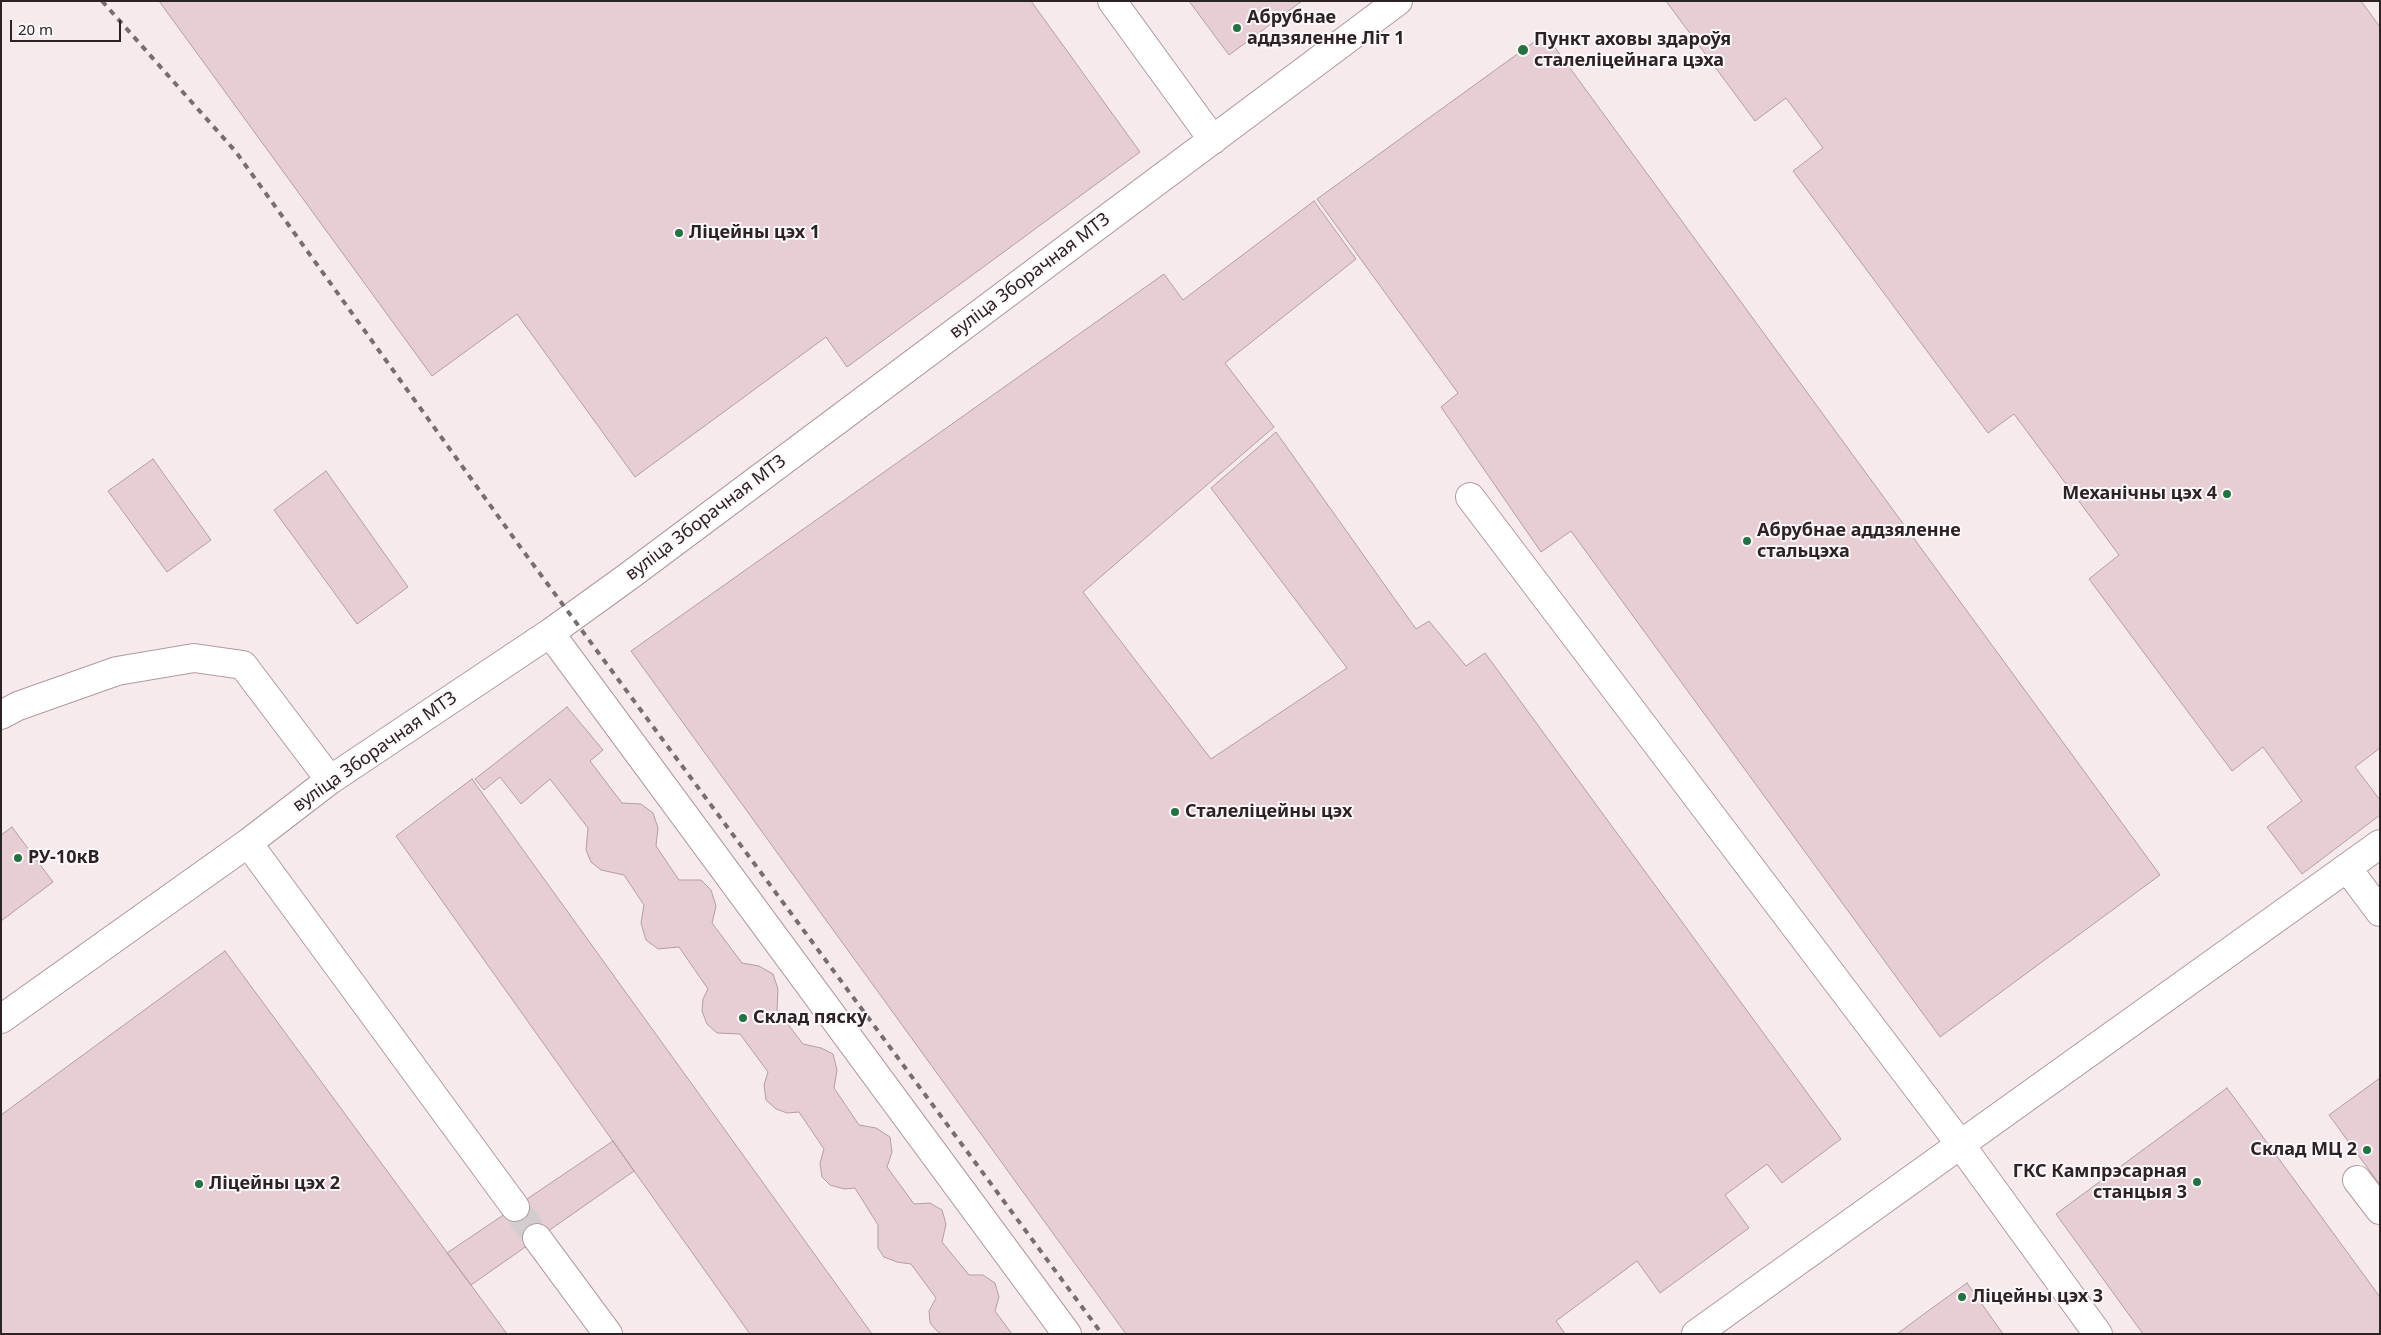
<!DOCTYPE html>
<meta charset="utf-8">
<style>
body{margin:0}
#map{position:relative;width:2381px;height:1335px;overflow:hidden;background:#fef8fa;font-family:"Noto Sans",sans-serif}
canvas{display:block}
.frame{position:absolute;inset:0;border:2px solid #2c2325;pointer-events:none}
.scale{position:absolute;left:10px;top:20px;width:111px;height:22px;box-sizing:border-box;border:2px solid #2c2325;border-top:0;padding-left:6px;font-size:15px;line-height:18px;white-space:nowrap;color:#2c2325;-webkit-text-stroke:4px #fef8fa;paint-order:stroke}
</style>
<div id="map">
<canvas width="2381" height="1335"></canvas>
<div class="frame"></div>
<div class="scale">20 m</div>
</div>
<script>
const ctx = document.querySelector('canvas').getContext('2d');
ctx.lineJoin = 'round';
function fillPath(path, color) {
  ctx.fillStyle = color;
  ctx.fill(path, 'evenodd');
}
function shape(rows) {
  const path = new Path2D();
  for (const r of rows) {
    path.moveTo(r[0], r[1]);
    for (let i = 2; i < r.length; i += 2) path.lineTo(r[i], r[i + 1]);
  }
  return path;
}
function stroke(path, color, width, dash) {
  ctx.strokeStyle = color;
  ctx.lineWidth = width;
  ctx.lineCap = dash ? 'butt' : 'round';
  ctx.setLineDash(dash || []);
  ctx.stroke(path);
}
function label(font, color, halo, rows, align = 'center') {
  ctx.font = font + ' "Noto Sans",sans-serif';
  ctx.lineWidth = 4;
  ctx.setLineDash([]);
  ctx.textBaseline = 'middle';
  ctx.strokeStyle = halo;
  ctx.fillStyle = color;
  for (const [text, x, y, turn = 0] of rows) {
    ctx.save();
    ctx.translate(x, y);
    ctx.rotate((+turn || 0) * Math.PI / 180);
    ctx.textAlign = isNaN(turn) ? turn : align;
    if (halo) ctx.strokeText(text, 0, 0);
    ctx.fillText(text, 0, 0);
    ctx.restore();
  }
}
const built = shape([
 [1,1,2380,1,2380,1334,1,1334]
]);
const building = shape([
 [159,1,1031,1,1140,152,847,367,826,337,635,477,517,314,432,376,159,1],
 [1189,1,1302,1,1229,55,1189,1],
 [1666,1,2361,1,2380,27,2380,748,2355,767,2380,800,2380,815,2302,874,2267,827,2302,801,2263,747,2232,771,2089,579,2119,555,2014,414,1988,433,1793,171,1823,148,1786,98,1755,121,1666,1],
 [1545,34,2160,875,1940,1037,1571,531,1541,552,1441,407,1458,393,1317,199,1545,34],
 [1314,201,1356,259,1225,363,1274,427,1083,592,1211,759,1347,668,1211,488,1276,432,1416,629,1429,621,1466,666,1485,653,1841,1139,1782,1183,1767,1164,1725,1195,1749,1228,1660,1293,1637,1261,1556,1321,1565,1334,1126,1334,631,651,1164,274,1183,300,1314,201],
 [153,459,211,540,167,572,108,491,153,459],
 [326,471,408,587,357,624,274,510,326,471],
 [567,707,603,750,590,761,622,803,641,804,653,813,658,828,656,846,679,880,701,880,711,890,716,906,712,923,742,963,759,966,773,974,778,989,777,1010,803,1044,821,1048,833,1054,837,1070,834,1088,859,1125,876,1128,890,1137,892,1152,887,1167,914,1204,930,1203,942,1210,946,1224,942,1242,969,1275,983,1275,995,1283,999,1297,995,1311,1012,1334,941,1334,937,1331,930,1323,929,1311,936,1298,911,1264,897,1262,884,1257,878,1248,878,1225,855,1188,844,1189,830,1185,822,1177,820,1163,824,1149,799,1112,787,1113,776,1109,766,1100,764,1085,768,1072,740,1034,717,1033,707,1024,702,1011,703,999,708,989,679,947,658,949,646,940,641,923,644,905,624,875,601,870,591,862,586,850,588,828,550,779,521,804,500,777,484,790,475,779,567,707],
 [472,779,872,1334,750,1334,396,836,472,779],
 [12,827,53,882,1,921,1,835,12,827],
 [225,951,471,1285,507,1334,1,1334,1,1115,225,951],
 [2380,1078,2380,1185,2329,1115,2380,1078],
 [2227,1088,2380,1297,2380,1334,2143,1334,2056,1214,2227,1088],
 [613,1141,634,1171,471,1285,447,1253,613,1141],
 [1967,1283,2003,1334,1897,1334,1928,1311,1967,1283]
]);
const minorTunnel = shape([
 [515,1207,537,1238]
]);
const minor = shape([
 [1112,1,1213,140],
 [1470,497,1960,1144,2098,1334],
 [550,633,1067,1334],
 [1,715,18,706,117,671,194,658,243,665,330,780],
 [248,843,515,1207],
 [2347,868,2380,912],
 [1,1019,248,843,330,780,550,633,629,576,1398,1],
 [2357,1180,2380,1210],
 [537,1238,608,1334],
 [1696,1334,2380,844]
]);
const rail = shape([
 [102,1,236,152,521,548,1102,1334]
]);
const markers = [
 [1237,28,5,"#227242"],
 [1523,50,6,"#227242"],
 [679,233,5,"#227242"],
 [2227,494,5,"#227242"],
 [1747,541,5,"#227242"],
 [1175,812,5,"#227242"],
 [18,858,5,"#227242"],
 [743,1018,5,"#227242"],
 [2367,1150,5,"#227242"],
 [2197,1182,5,"#227242"],
 [199,1184,5,"#227242"],
 [1962,1297,5,"#227242"]
];
const poiNames = [
 ["Абрубнае",1247,18],
 ["аддзяленне Літ 1",1247,39],
 ["Пункт аховы здароўя",1534,40],
 ["сталеліцейнага цэха",1534,61],
 ["Ліцейны цэх 1",689,233],
 ["Механічны цэх 4",2217,494,"right"],
 ["Абрубнае аддзяленне",1757,531],
 ["стальцэха",1757,552],
 ["Сталеліцейны цэх",1185,812],
 ["РУ-10кВ",28,858],
 ["Склад пяску",753,1018],
 ["Склад МЦ 2",2357,1150,"right"],
 ["ГКС Кампрэсарная",2187,1172,"right"],
 ["станцыя 3",2187,1193,"right"],
 ["Ліцейны цэх 2",209,1184],
 ["Ліцейны цэх 3",1972,1297]
];
const streetNames = [
 ["вуліца Зборачная МТЗ",1030,276,-37],
 ["вуліца Зборачная МТЗ",706,518,-37],
 ["вуліца Зборачная МТЗ",375,752,-35]
];
fillPath(built, '#f7eaed');
fillPath(building, '#e7ced5');
stroke(building, '#b59da4', 1);
stroke(minorTunnel, '#d4cdcf', 28, [28, 14]);
stroke(minor, '#b0999f', 30);
stroke(minor, '#fff', 28);
stroke(rail, '#766e70', 4, [6, 6]);
for (const [x, y, r, color] of markers) {
  const dot = new Path2D();
  dot.arc(x, y, r, 0, 2 * Math.PI);
  ctx.fillStyle = color;
  ctx.fill(dot);
  stroke(dot, '#fef8fa', 2);
}
label('bold 18px', '#2c2325', '#fef8fa', poiNames, 'left');
label('18px', '#2c2325', '#fef8fa', streetNames);
</script>
